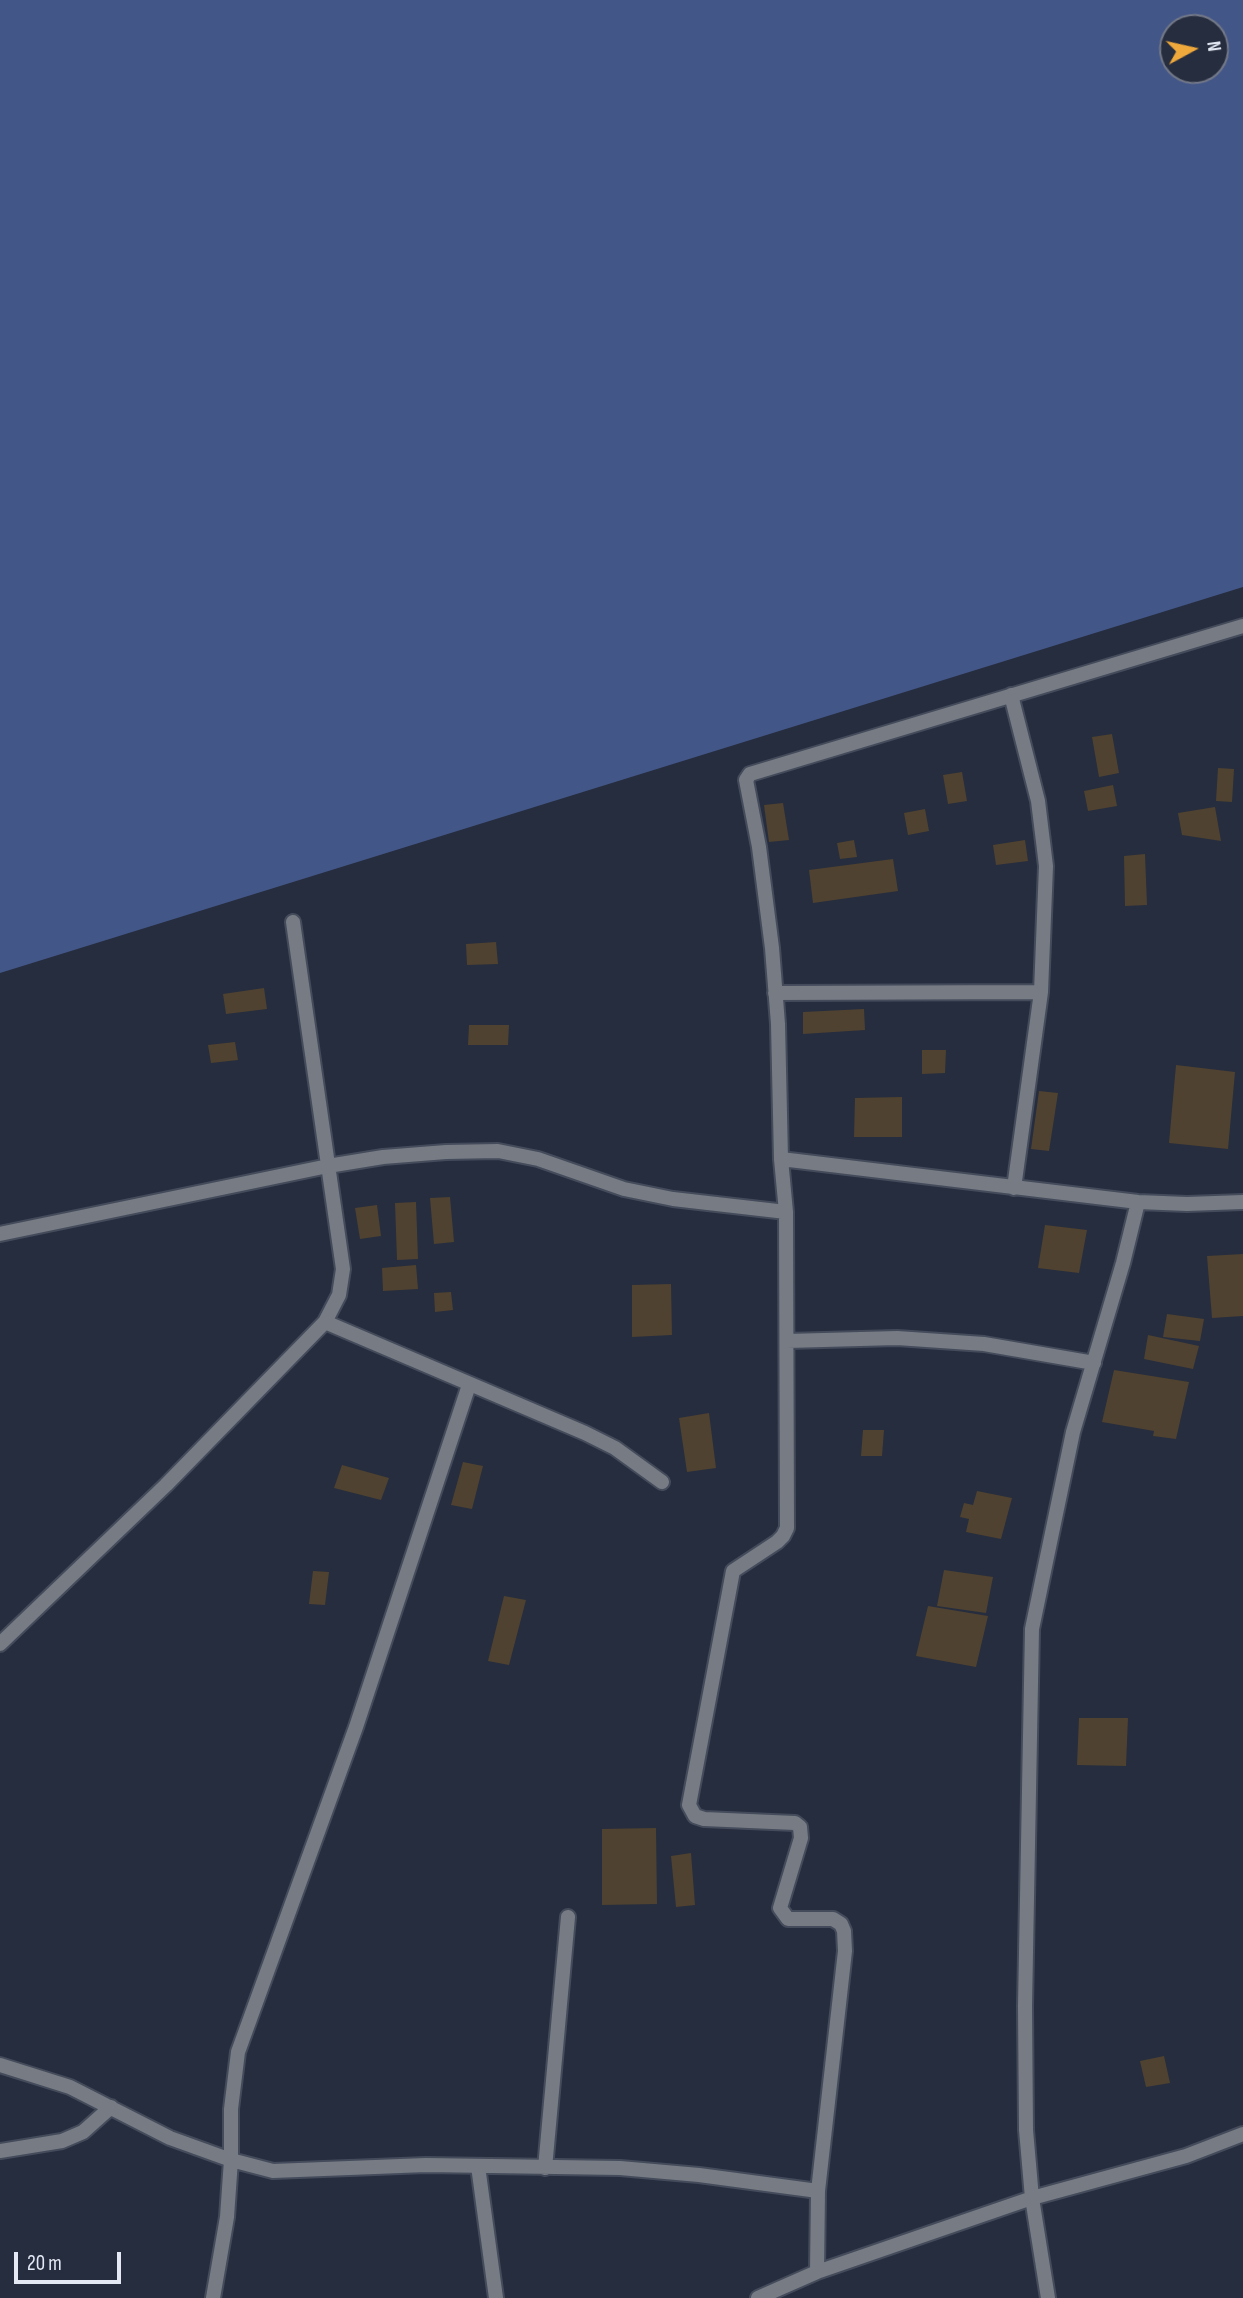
<!DOCTYPE html>
<style>
body{margin:0}
#map{position:relative;width:1243px;height:2298px;overflow:hidden;background:#262d3e;font-family:"Sofia Sans Condensed",sans-serif}
canvas{display:block}
.north{position:absolute;left:1159px;top:14px;width:70px;height:70px;box-sizing:border-box;background:#262d3e;border:2px solid #727887;border-radius:50%;rotate:82deg;font-size:19px;font-weight:700;line-height:28px;text-align:center;color:#e4e9f5}
.north::after{content:'';display:block;margin:auto;width:24px;height:32px;background:#eea83c;clip-path:polygon(50% 0,100% 100%,50% 72%,0 100%)}
.scale{position:absolute;left:14px;top:2252px;width:107px;height:32px;box-sizing:border-box;border:4px solid #e4e9f5;border-top:0;padding-left:9px;font-size:21px;line-height:24px;white-space:nowrap;color:#e4e9f5;-webkit-text-stroke:5px #262d3e;paint-order:stroke}
</style>
<div id="map">
<canvas width="1243" height="2298"></canvas>
<div class="north">N</div>
<div class="scale">20 m</div>
</div>
<script>
const ctx = document.querySelector('canvas').getContext('2d');
ctx.lineJoin = 'round';
function fillPath(path, color) {
  ctx.fillStyle = color;
  ctx.fill(path, 'evenodd');
}
function shape(rows) {
  const path = new Path2D();
  for (const r of rows) {
    path.moveTo(r[0], r[1]);
    for (let i = 2; i < r.length; i += 2) path.lineTo(r[i], r[i + 1]);
  }
  return path;
}
function stroke(path, color, width, dash) {
  ctx.strokeStyle = color;
  ctx.lineWidth = width;
  ctx.lineCap = dash ? 'butt' : 'round';
  ctx.setLineDash(dash || []);
  ctx.stroke(path);
}
const forest = shape([
 [0,0,1243,0,1243,587,0,973],
 [1173,28,1215,28,1215,70,1173,70]
]);
const building = shape([
 [1112,734,1119,773,1099,777,1092,737],
 [1218,768,1234,769,1232,802,1216,801],
 [962,772,967,801,948,804,943,775],
 [1113,785,1117,806,1088,811,1084,791],
 [783,803,789,840,769,842,764,805],
 [1215,807,1221,841,1182,835,1178,813],
 [925,809,929,831,908,835,904,813],
 [854,840,857,857,840,859,837,843],
 [1025,840,1028,861,996,865,993,845],
 [1145,854,1147,905,1125,906,1124,856],
 [893,859,898,891,813,903,809,870],
 [496,942,498,964,467,965,466,944],
 [264,988,267,1009,226,1014,223,994],
 [864,1009,865,1030,803,1034,803,1012],
 [469,1025,509,1025,508,1045,468,1045],
 [235,1042,238,1060,211,1063,208,1045],
 [922,1050,946,1050,945,1073,922,1074],
 [1176,1065,1235,1072,1228,1149,1169,1143],
 [1039,1091,1058,1093,1049,1151,1031,1149],
 [902,1097,902,1137,854,1137,855,1098],
 [450,1197,454,1242,434,1244,430,1198],
 [416,1202,418,1259,397,1260,395,1203],
 [377,1205,381,1236,360,1239,355,1208],
 [1045,1225,1087,1230,1079,1273,1038,1268],
 [1243,1254,1243,1316,1212,1318,1207,1256],
 [416,1265,418,1289,383,1291,382,1268],
 [671,1284,672,1335,632,1337,632,1285],
 [451,1292,453,1310,435,1312,434,1293],
 [1167,1314,1204,1319,1200,1341,1163,1337],
 [1148,1335,1199,1346,1193,1369,1144,1359],
 [1114,1370,1189,1382,1176,1439,1153,1436,1154,1431,1102,1422],
 [709,1413,716,1468,687,1472,679,1418],
 [863,1430,884,1430,882,1456,861,1456],
 [463,1462,483,1466,472,1509,451,1505],
 [342,1465,389,1478,381,1500,334,1488],
 [977,1491,1012,1498,1001,1539,966,1532,969,1519,960,1517,964,1503,973,1505],
 [944,1570,993,1577,986,1613,937,1606],
 [313,1571,329,1572,325,1605,309,1604],
 [504,1596,526,1600,509,1665,488,1661],
 [928,1606,988,1616,976,1667,916,1656],
 [1079,1718,1128,1718,1126,1766,1077,1765],
 [656,1828,657,1904,602,1905,602,1829],
 [691,1853,695,1905,676,1907,671,1856],
 [1164,2056,1170,2083,1146,2087,1140,2061]
]);
const street = shape([
 [1011,695,1038,801,1046,866,1041,992,1014,1188],
 [775,993,1041,992],
 [781,1159,1138,1202,1187,1204,1243,1202],
 [0,1234,328,1166,383,1157,446,1152,498,1151,538,1159,624,1189,673,1199,786,1212],
 [325,1322,585,1433,615,1448,662,1482],
 [787,1341,897,1338,984,1344,1094,1363],
 [0,1644,166,1485,325,1322,339,1295,343,1269,293,922],
 [0,2065,70,2087,170,2138,231,2160,273,2171,426,2165,620,2168,699,2175,818,2191],
 [0,2151,62,2141,83,2132,111,2107],
 [478,2166,496,2298],
 [545,2168,568,1917],
 [817,2272,818,2191,845,1951,844,1931,841,1924,833,1919,788,1919,780,1908,801,1838,800,1827,795,1823,704,1819,695,1816,689,1805,733,1571,777,1542,783,1536,787,1528,786,1212,781,1159,778,1024,772,948,759,847,746,780,750,774,1243,626],
 [213,2298,227,2217,231,2160,231,2109,238,2052,356,1727,469,1385],
 [758,2298,817,2272,1032,2198,1186,2156,1243,2134],
 [1048,2298,1032,2198,1026,2130,1025,2006,1032,1629,1073,1432,1123,1263,1138,1202]
]);
fillPath(forest, '#435688');
fillPath(building, '#4f4230');
stroke(street, '#444b5b', 18);
stroke(street, '#777b84', 14);
</script>
